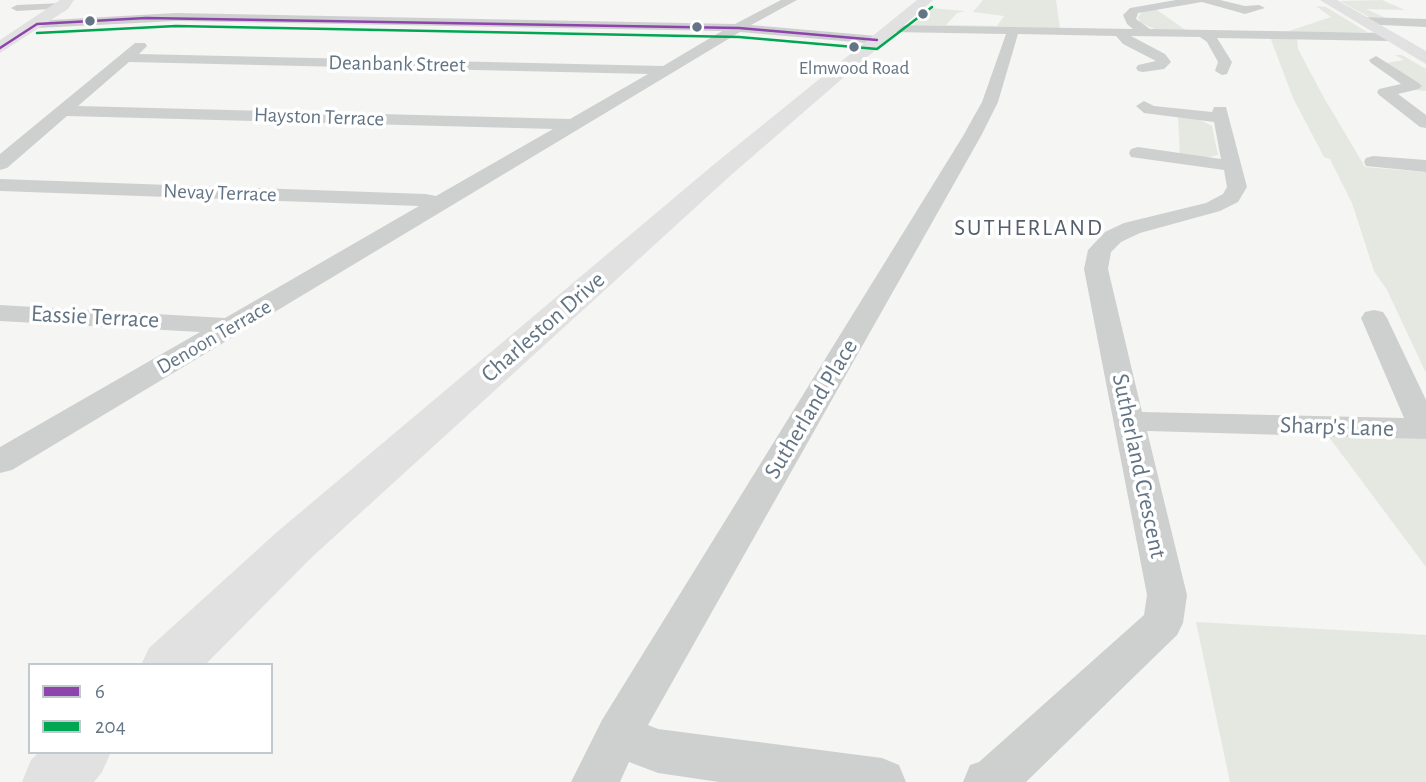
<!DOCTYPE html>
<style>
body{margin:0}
#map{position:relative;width:1426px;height:782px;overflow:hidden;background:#f5f5f3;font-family:"Alegreya Sans",sans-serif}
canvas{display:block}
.legend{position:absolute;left:28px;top:663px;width:245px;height:91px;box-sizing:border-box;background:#fff;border:2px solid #c1c8ce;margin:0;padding:9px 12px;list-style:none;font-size:21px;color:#637585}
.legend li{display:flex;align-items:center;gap:14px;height:35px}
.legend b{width:35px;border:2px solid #c1c8ce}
</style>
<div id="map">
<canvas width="1426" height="782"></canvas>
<ul class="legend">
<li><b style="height:9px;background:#8e44ad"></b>6</li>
<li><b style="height:9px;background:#00a651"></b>204</li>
</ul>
</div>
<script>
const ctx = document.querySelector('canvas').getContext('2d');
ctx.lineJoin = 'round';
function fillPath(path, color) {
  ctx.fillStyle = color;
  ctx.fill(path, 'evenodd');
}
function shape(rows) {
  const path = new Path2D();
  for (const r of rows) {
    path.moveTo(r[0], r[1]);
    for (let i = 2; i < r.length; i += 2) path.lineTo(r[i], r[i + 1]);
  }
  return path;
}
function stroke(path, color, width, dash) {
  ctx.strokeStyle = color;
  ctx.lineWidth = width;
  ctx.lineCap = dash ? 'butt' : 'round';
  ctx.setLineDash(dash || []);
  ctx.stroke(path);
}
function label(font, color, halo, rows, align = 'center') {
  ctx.font = font + ' "Alegreya Sans",sans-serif';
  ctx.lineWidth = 7;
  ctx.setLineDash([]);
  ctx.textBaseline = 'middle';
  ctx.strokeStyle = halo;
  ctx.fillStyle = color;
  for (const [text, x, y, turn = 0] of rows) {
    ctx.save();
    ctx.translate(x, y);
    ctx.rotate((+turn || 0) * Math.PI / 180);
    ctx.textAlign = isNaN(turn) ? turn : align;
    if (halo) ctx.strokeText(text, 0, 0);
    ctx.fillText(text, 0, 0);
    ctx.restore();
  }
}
const green = shape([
 [983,0,1056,0,1060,29,911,27,932,8,965,11,957,13,946,25,997,26,1004,16,973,12],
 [1382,0,1405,10,1366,9,1386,18,1369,17,1340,1],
 [1316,6,1326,7,1367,32,1283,33,1331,17],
 [1154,8,1187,31,1157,30,1141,23,1138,17,1142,12],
 [1270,37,1297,37,1298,49,1323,96,1365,167,1426,172,1426,373,1387,290,1374,271,1352,203,1330,159,1324,157,1293,98],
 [1395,55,1402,55,1426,69,1426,91,1416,90,1421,88,1421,84,1386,63,1404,60],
 [1178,117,1198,119,1212,126,1218,155,1204,158,1180,155],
 [1326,433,1426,437,1426,567],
 [1196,622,1426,635,1426,782,1230,782]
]);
const street = shape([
 [781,0,797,0,751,25,877,36,884,40,877,44,740,32,12,470,0,473,0,447,200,332,0,321,0,305,225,318,419,206,0,191,0,179,426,194,436,196,553,129,67,116,7,168,0,170,0,154,135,43,145,43,147,46,139,54,663,66,722,31,176,21,37,28,33,27,33,21,176,13,735,24,781,0],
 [129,62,648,74,570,119,78,106,129,62],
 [1176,0,1220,0,1245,6,1259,5,1265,8,1245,14,1202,2,1138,13,1136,19,1150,29,1388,33,1394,37,1388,41,1217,38,1232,62,1227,74,1222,75,1215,71,1218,62,1207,42,1200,37,1131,36,1165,54,1171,62,1164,69,1143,72,1138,71,1136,68,1138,65,1156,61,1123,44,1116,36,1018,34,998,102,981,136,648,725,658,729,882,758,899,765,906,782,719,782,658,773,629,762,620,782,571,782,602,720,963,136,982,102,1006,34,891,32,887,31,887,25,1133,29,1127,24,1123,15,1130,8,1176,0],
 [63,3,69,6,67,8,17,11,11,8,17,5,63,3],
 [1363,17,1426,19,1426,27,1359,24,1359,18,1363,17],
 [1376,56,1419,83,1422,86,1419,89,1398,94,1426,115,1426,128,1420,127,1379,95,1377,92,1379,89,1401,84,1371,63,1369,60,1376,56],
 [1144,101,1154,106,1212,112,1214,107,1226,107,1247,187,1238,202,1220,211,1140,233,1121,242,1111,252,1108,269,1142,412,1404,418,1361,318,1365,312,1374,310,1383,312,1387,318,1426,400,1426,439,1147,431,1187,595,1183,623,1177,635,1026,782,963,782,970,765,979,762,1144,615,1147,595,1084,269,1088,250,1105,232,1124,223,1206,203,1223,194,1227,187,1224,170,1131,157,1129,153,1131,149,1138,147,1221,159,1214,122,1144,113,1136,106,1144,101],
 [1373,156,1426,160,1426,172,1366,166,1364,162,1366,158,1373,156]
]);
const secondary = shape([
 [60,0,74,0,68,9,0,53,0,40,60,0],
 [917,0,933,0,730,176,311,558,205,665,141,665,149,648,277,532,712,166,917,0],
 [1320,0,1337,0,1426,51,1426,64,1320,0],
 [39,752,111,752,102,772,94,782,22,782,31,760,39,752]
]);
const bus1 = shape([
 [0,48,37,24,146,18,739,28,877,40]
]);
const bus2 = shape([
 [37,33,176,26,739,37,877,49,932,7]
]);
const markers = [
 [923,14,6,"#637585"],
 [90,21,6,"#637585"],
 [697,27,6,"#637585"],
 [854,47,6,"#637585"]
];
const farBusnames = [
 ["Elmwood Road",854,68]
];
const farStreetnames = [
 ["Deanbank Street",397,64,1],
 ["Hayston Terrace",319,117,2],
 ["Nevay Terrace",220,193,2],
 ["Denoon Terrace",214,337,-30]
];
const farQuarternames = [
 ["SUTHERLAND",1029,228]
];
const streetNames = [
 ["Eassie Terrace",95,317,3],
 ["Charleston Drive",543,327,-41],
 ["Sutherland Place",811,409,-59],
 ["Sharp's Lane",1337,427,2],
 ["Sutherland Crescent",1139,466,78]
];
fillPath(green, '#e4e8e1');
fillPath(street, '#ced0d0');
fillPath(secondary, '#e1e1e2');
stroke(bus1, '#8e44ad', 2.5);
stroke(bus2, '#00a651', 2.5);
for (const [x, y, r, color] of markers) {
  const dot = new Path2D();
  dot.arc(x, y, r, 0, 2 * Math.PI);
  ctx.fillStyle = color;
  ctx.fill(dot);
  stroke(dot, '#fff', 2.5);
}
label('19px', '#637585', '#fff', farBusnames);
label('21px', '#637585', '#fff', farStreetnames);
ctx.letterSpacing = '2px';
label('23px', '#525e6a', '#fff', farQuarternames);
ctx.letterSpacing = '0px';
label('24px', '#637585', '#fff', streetNames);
</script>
